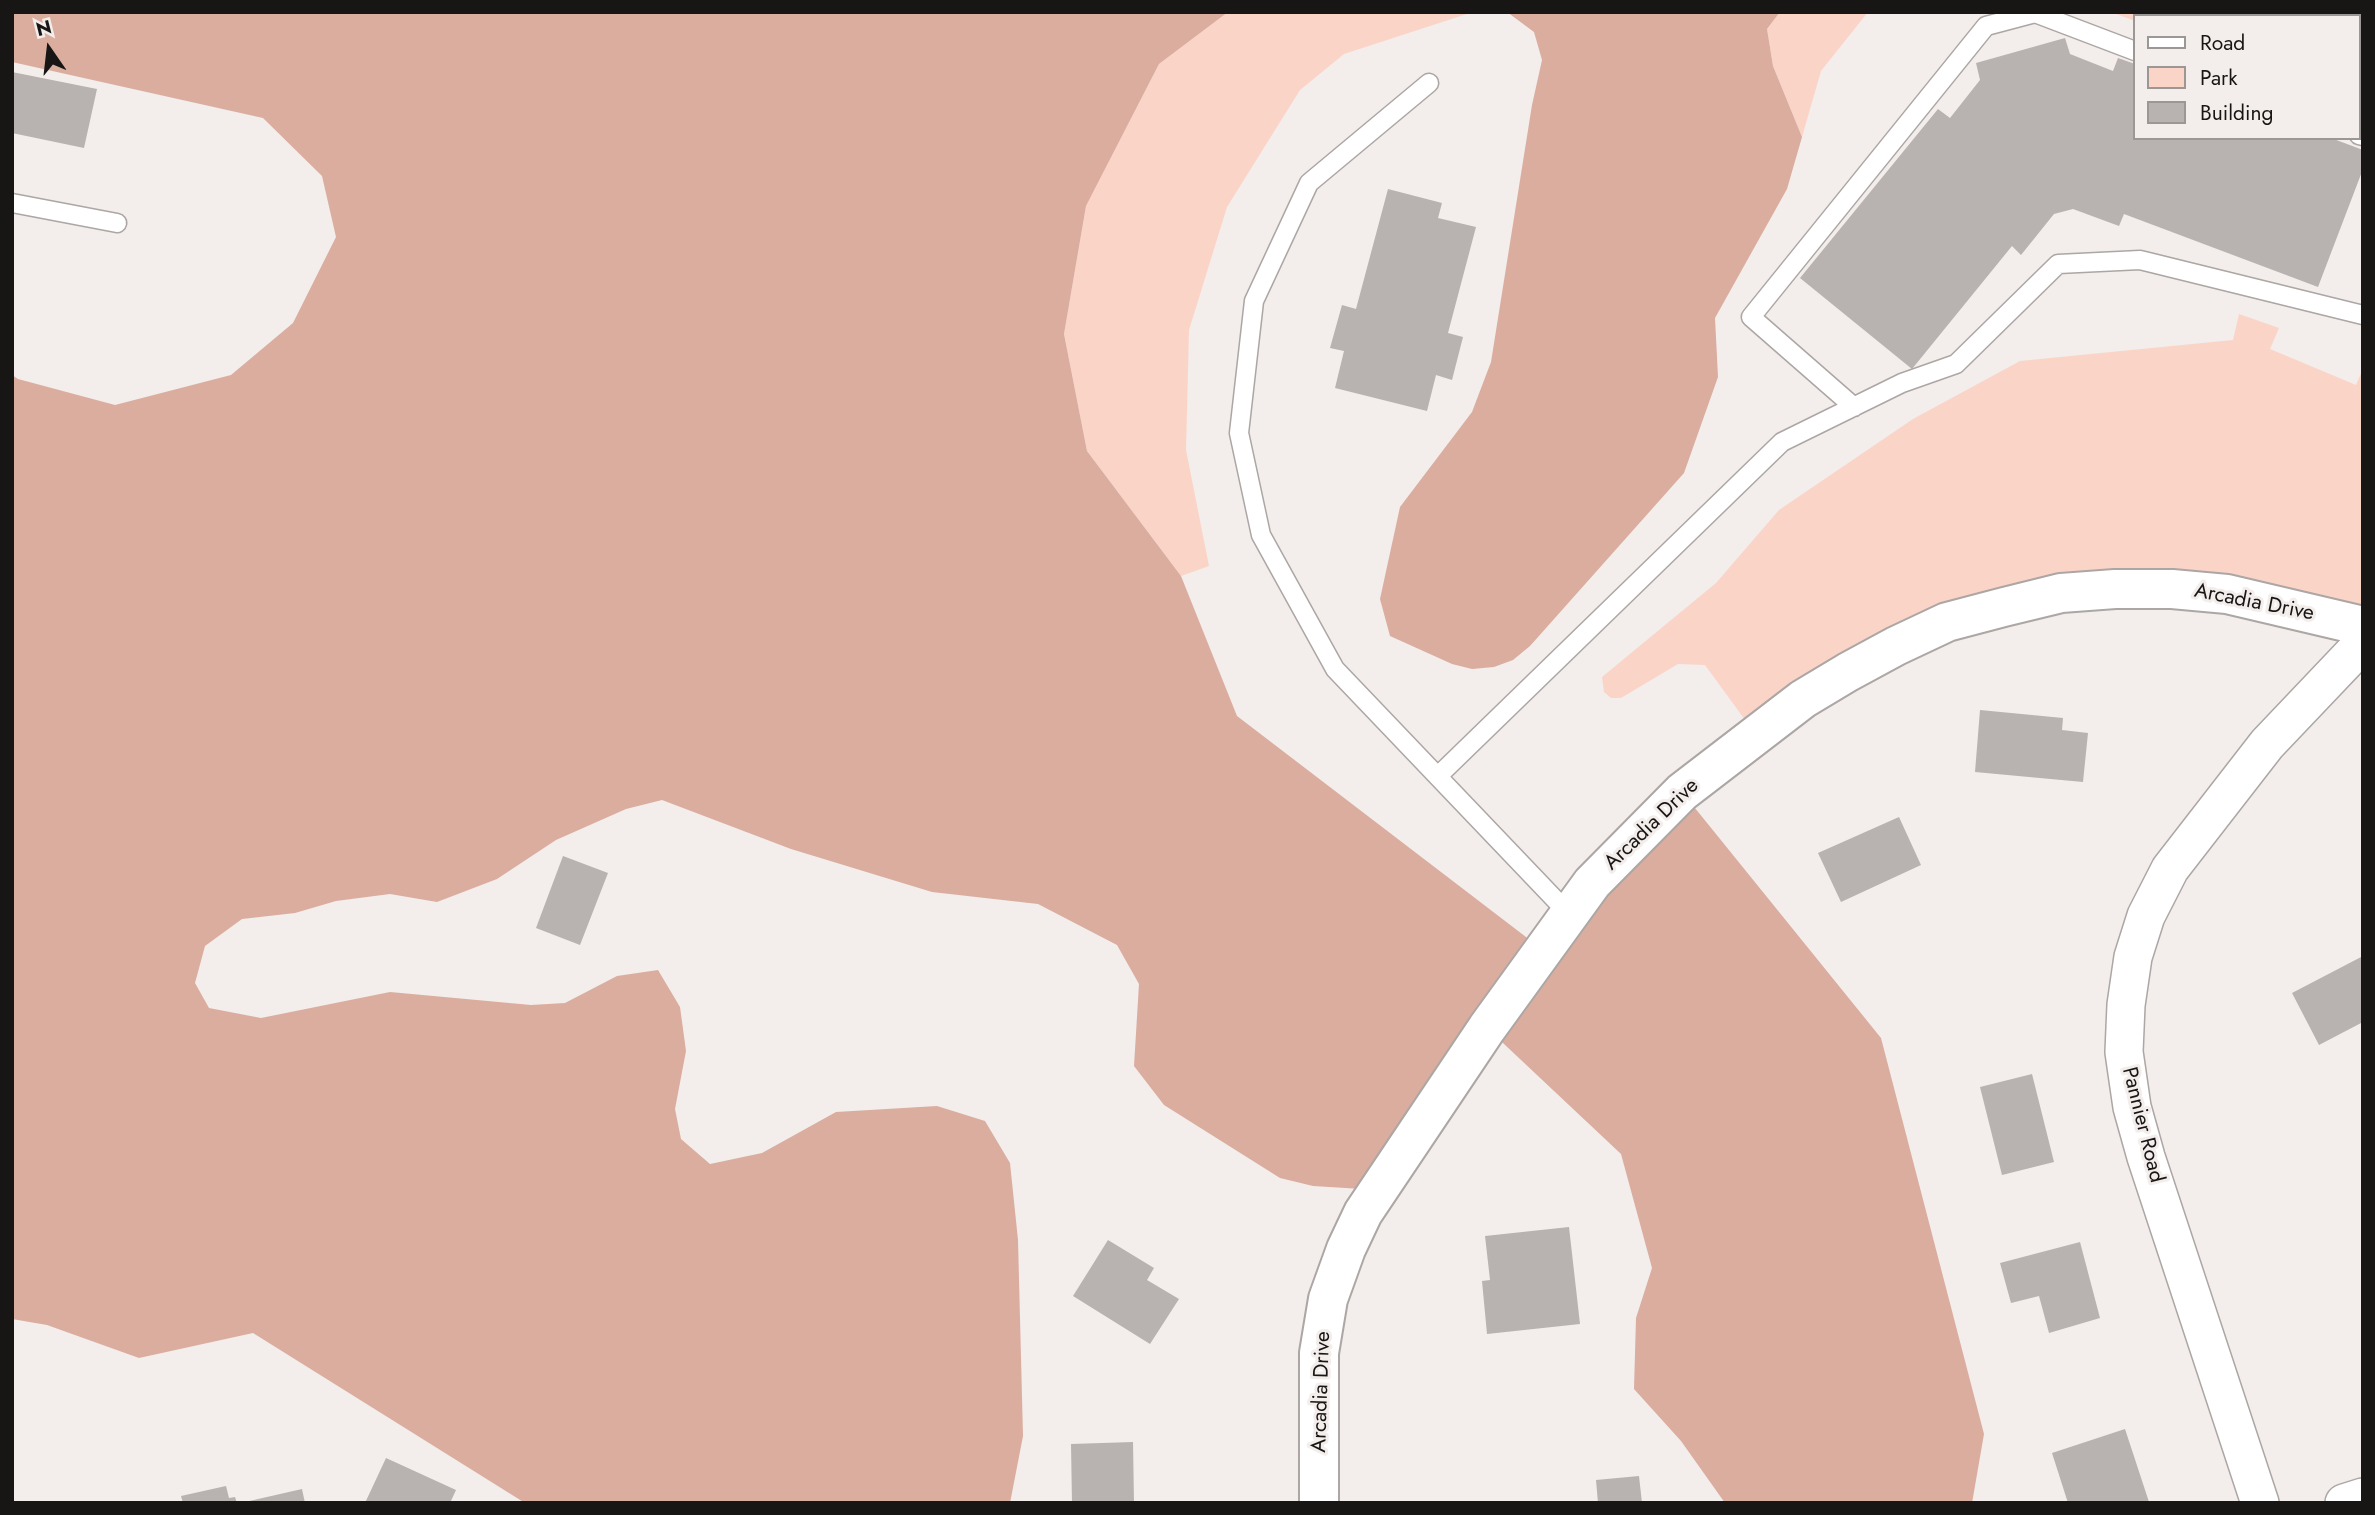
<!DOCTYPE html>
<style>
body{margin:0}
#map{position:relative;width:2375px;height:1515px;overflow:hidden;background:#f3edeb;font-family:Jost,sans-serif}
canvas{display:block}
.frame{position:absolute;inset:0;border:14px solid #181615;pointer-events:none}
.legend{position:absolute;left:2133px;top:14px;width:228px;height:126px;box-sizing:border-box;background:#f3edeb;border:2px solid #9b9795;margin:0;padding:9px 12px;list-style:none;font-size:21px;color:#181615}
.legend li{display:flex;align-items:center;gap:14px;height:35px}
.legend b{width:35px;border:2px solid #9b9795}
.north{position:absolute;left:14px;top:14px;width:70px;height:70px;-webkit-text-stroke:5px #f3edeb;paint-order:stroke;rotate:346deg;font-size:19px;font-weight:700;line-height:28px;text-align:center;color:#181615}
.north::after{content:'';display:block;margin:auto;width:24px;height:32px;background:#181615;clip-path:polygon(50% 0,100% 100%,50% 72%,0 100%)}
</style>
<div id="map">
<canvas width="2375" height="1515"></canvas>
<div class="frame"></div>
<ul class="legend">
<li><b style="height:9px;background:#fff"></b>Road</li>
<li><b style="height:19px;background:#fbd4c8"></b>Park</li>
<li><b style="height:19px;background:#b8b2b0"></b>Building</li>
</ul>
<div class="north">N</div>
</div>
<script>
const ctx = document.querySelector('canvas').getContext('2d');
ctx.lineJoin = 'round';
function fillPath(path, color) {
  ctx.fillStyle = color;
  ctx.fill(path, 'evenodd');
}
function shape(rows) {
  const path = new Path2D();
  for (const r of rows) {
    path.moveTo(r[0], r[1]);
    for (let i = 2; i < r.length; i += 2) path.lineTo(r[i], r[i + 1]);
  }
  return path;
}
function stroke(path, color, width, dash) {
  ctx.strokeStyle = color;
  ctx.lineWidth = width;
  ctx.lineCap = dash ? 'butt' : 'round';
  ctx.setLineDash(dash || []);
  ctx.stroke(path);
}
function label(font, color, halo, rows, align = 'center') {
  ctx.font = font + ' Jost,sans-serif';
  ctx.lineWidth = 6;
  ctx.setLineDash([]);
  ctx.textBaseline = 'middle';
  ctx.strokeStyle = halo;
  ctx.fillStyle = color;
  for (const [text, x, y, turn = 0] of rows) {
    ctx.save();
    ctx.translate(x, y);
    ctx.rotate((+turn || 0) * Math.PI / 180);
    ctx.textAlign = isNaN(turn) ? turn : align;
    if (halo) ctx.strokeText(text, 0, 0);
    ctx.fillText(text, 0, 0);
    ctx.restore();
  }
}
const green = shape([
 [1228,12,1491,12,1470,13,1344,54,1300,90,1227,207,1189,330,1186,450,1209,566,1181,576,1087,451,1064,334,1086,206,1159,64],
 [1780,12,1868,12,1821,71,1802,137,1773,66,1767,29],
 [2111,12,2330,12,2338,16,2135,16,2135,21],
 [2359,24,2363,26,2363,107,2359,105],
 [2239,314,2279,328,2270,349,2356,385,2363,369,2363,626,2227,594,2004,607,1756,735,1705,665,1678,664,1621,698,1611,698,1604,692,1602,677,1716,583,1779,510,1913,419,2020,361,2233,340]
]);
const forest = shape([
 [12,12,1228,12,1159,64,1086,206,1064,334,1087,451,1181,576,1237,716,1543,950,1682,792,1881,1038,1984,1434,1972,1503,1725,1503,1681,1441,1634,1389,1636,1318,1652,1268,1621,1154,1487,1028,1378,1190,1313,1186,1280,1178,1164,1105,1134,1066,1139,984,1117,945,1038,904,932,892,791,849,662,800,626,809,556,840,497,879,437,902,390,894,336,901,295,913,242,919,205,946,195,983,209,1008,261,1018,390,992,531,1005,565,1003,617,976,658,970,680,1007,686,1051,675,1109,681,1139,710,1164,762,1153,836,1112,937,1106,985,1121,1010,1163,1018,1240,1023,1436,1010,1503,525,1503,253,1333,139,1358,47,1325,12,1319,12,375,18,379,115,405,231,375,293,323,336,237,322,176,263,118,12,62],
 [1507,12,1780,12,1767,29,1773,66,1802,137,1787,189,1715,318,1718,377,1684,473,1530,646,1513,660,1494,667,1472,669,1452,664,1390,636,1380,599,1400,507,1472,412,1491,362,1532,105,1542,60,1534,32]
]);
const building = shape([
 [2065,38,2070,54,2113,71,2118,58,2135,64,2135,138,2331,138,2363,150,2363,169,2318,287,2124,214,2119,226,2073,209,2054,214,2021,255,2012,246,1912,369,1800,278,1938,109,1950,118,1980,80,1976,63],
 [12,72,97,89,84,148,12,133],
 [1388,189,1442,203,1438,218,1476,227,1448,333,1463,337,1452,380,1436,375,1427,411,1335,388,1344,351,1330,348,1342,305,1356,309],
 [1980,710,2063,718,2062,730,2088,733,2083,782,1975,772],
 [1899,817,1921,865,1841,902,1818,853],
 [563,856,608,873,580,945,536,928],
 [2363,956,2363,1022,2319,1045,2292,993],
 [2032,1074,2054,1162,2002,1175,1980,1087],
 [1569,1227,1580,1324,1487,1334,1482,1281,1490,1280,1485,1236],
 [1108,1240,1154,1268,1147,1280,1179,1299,1150,1344,1073,1296],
 [2080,1242,2100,1318,2049,1333,2039,1296,2011,1303,2000,1263],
 [2125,1429,2149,1502,2068,1503,2052,1453],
 [1133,1442,1134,1503,1072,1503,1071,1444],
 [386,1458,456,1490,450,1503,365,1503],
 [1639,1476,1642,1503,1598,1503,1596,1480],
 [226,1486,229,1498,235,1497,237,1503,183,1503,181,1496],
 [302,1489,305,1503,246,1503,245,1502]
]);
const lane = shape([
 [1429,83,1309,183,1254,301,1239,433,1261,535,1335,669,1569,914],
 [2359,135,2363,136],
 [12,203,117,223],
 [1854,407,1751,317,1986,26,2035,13,2135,51],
 [1438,776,1782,442,1902,383,1956,364,2058,264,2140,260,2363,315]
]);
const street = shape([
 [2260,1503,2146,1157,2132,1107,2124,1052,2126,1005,2133,957,2146,916,2170,869,2267,744,2363,643],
 [2344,1503,2363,1497]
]);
const secondary = shape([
 [1319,1503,1319,1353,1328,1299,1346,1249,1363,1213,1487,1028,1592,883,1682,792,1803,699,1848,672,1896,646,1947,622,2004,607,2061,593,2115,589,2172,589,2227,594,2363,626]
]);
const streetNames = [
 ["Arcadia Drive",2254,603,11],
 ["Arcadia Drive",1652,825,-44],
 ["Pannier Road",2142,1125,76],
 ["Arcadia Drive",1322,1392,-88]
];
fillPath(green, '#fbd4c8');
fillPath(forest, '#daad9f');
fillPath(building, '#b8b2b0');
stroke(lane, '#aca6a4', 21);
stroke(street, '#aca6a4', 40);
stroke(secondary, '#aca6a4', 42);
stroke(lane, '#fff', 18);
stroke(street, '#fff', 37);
stroke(secondary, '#fff', 38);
label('21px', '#181615', '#f3edeb', streetNames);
</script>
